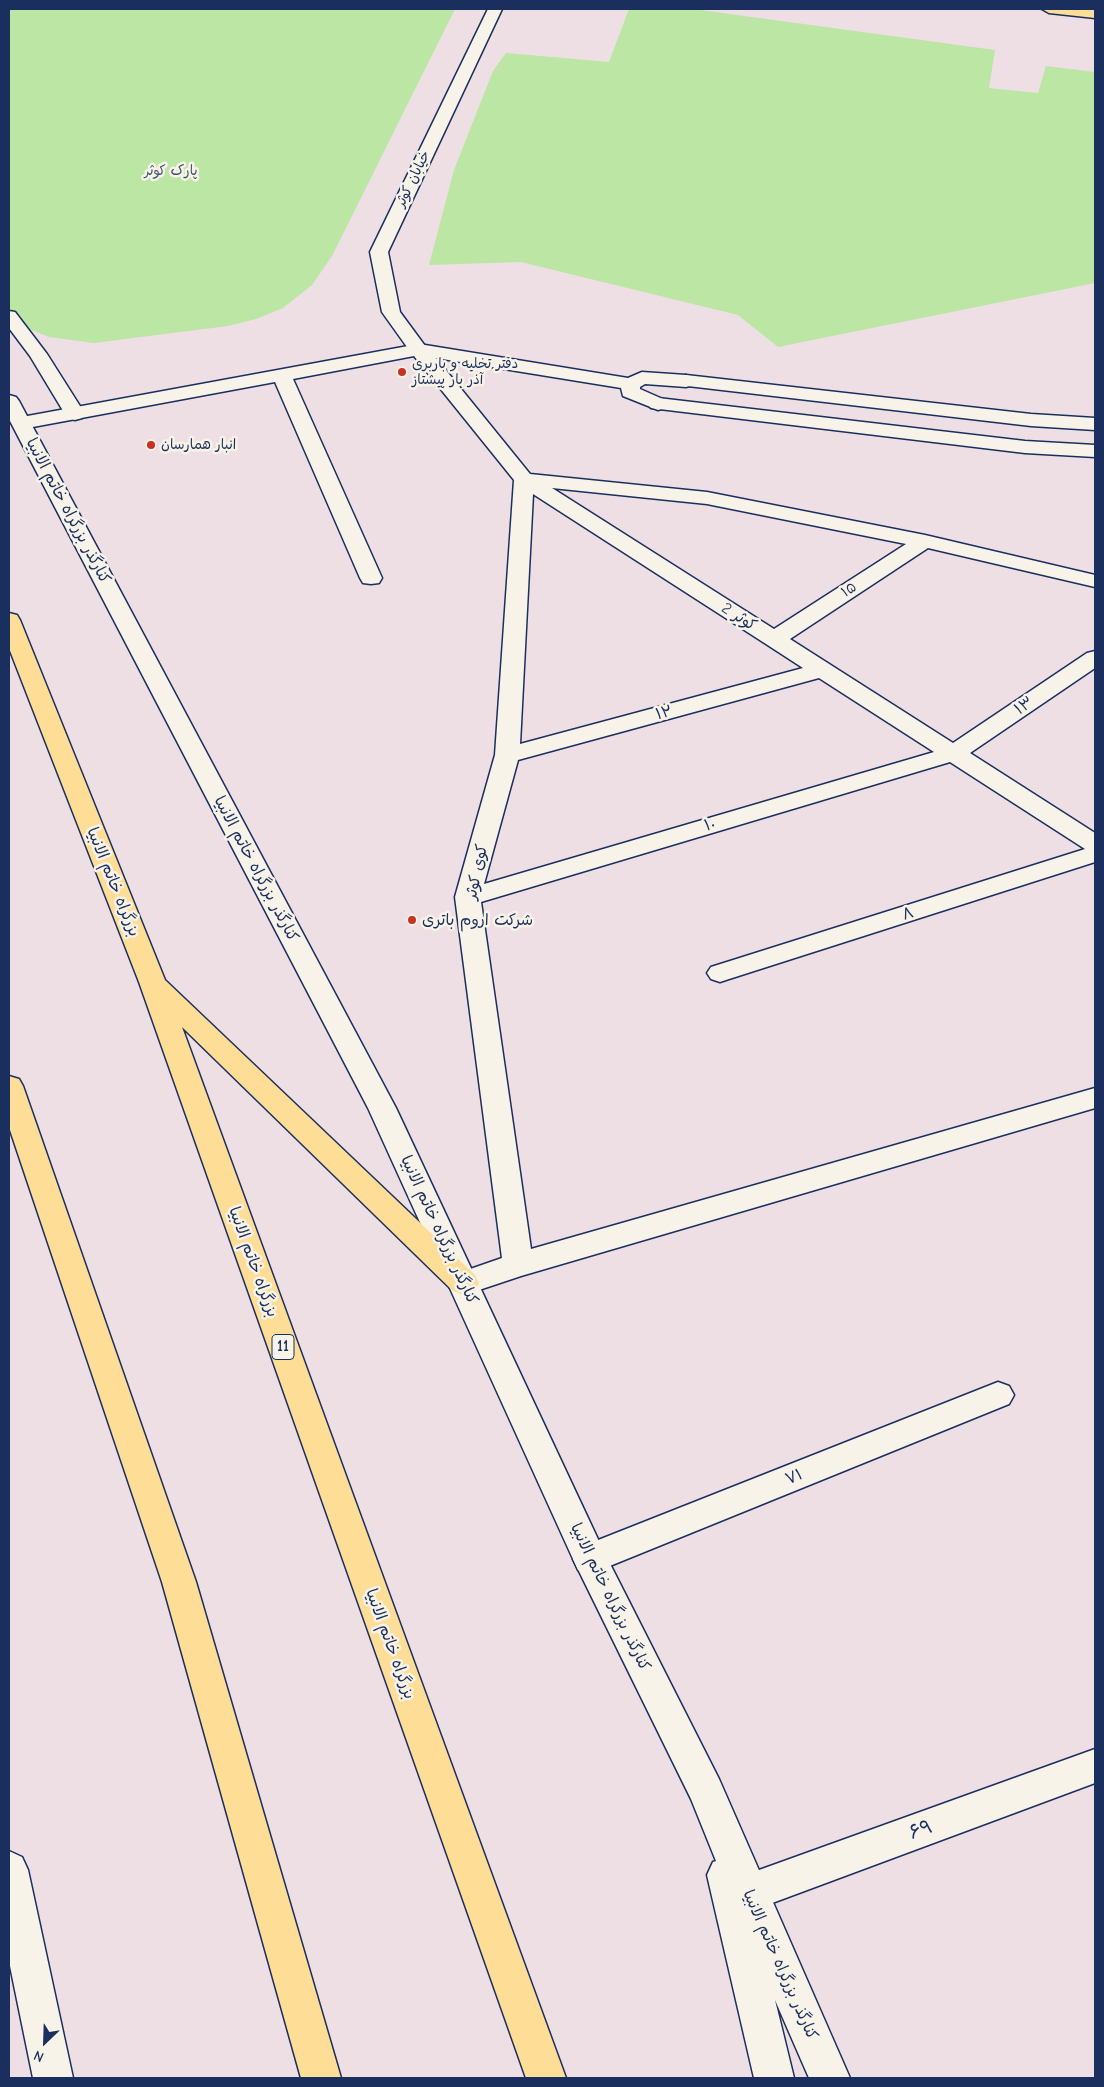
<!DOCTYPE html>
<meta charset="utf-8">
<style>
body{margin:0}
#map{position:relative;width:1104px;height:2087px;overflow:hidden;background:#eddfe3;font-family:"Comic Neue",sans-serif}
canvas{display:block}
.frame{position:absolute;inset:0;border:10px solid #1b2f5e;pointer-events:none}
.north{position:absolute;left:20px;top:2017px;width:50px;height:50px;-webkit-text-stroke:4px #f7f3e8;paint-order:stroke;rotate:204deg;font-size:14px;font-weight:700;line-height:20px;text-align:center;color:#1b2f5e}
.north::after{content:'';display:block;margin:auto;width:18px;height:22px;background:#1b2f5e;clip-path:polygon(50% 0,100% 100%,50% 72%,0 100%)}
</style>
<div id="map">
<canvas width="1104" height="2087"></canvas>
<div class="frame"></div>
<div class="north">N</div>
</div>
<script>
const ctx = document.querySelector('canvas').getContext('2d');
ctx.lineJoin = 'round';
function fillPath(path, color) {
  ctx.fillStyle = color;
  ctx.fill(path, 'evenodd');
}
function shape(rows) {
  const path = new Path2D();
  for (const r of rows) {
    path.moveTo(r[0], r[1]);
    for (let i = 2; i < r.length; i += 2) path.lineTo(r[i], r[i + 1]);
  }
  return path;
}
function stroke(path, color, width, dash) {
  ctx.strokeStyle = color;
  ctx.lineWidth = width;
  ctx.lineCap = dash ? 'butt' : 'round';
  ctx.setLineDash(dash || []);
  ctx.stroke(path);
}
function label(font, color, halo, rows, align = 'center') {
  ctx.font = font + ' "Comic Neue","Playpen Sans Arabic",sans-serif';
  ctx.lineWidth = 5;
  ctx.setLineDash([]);
  ctx.textBaseline = 'middle';
  ctx.strokeStyle = halo;
  ctx.fillStyle = color;
  for (const [text, x, y, turn = 0] of rows) {
    ctx.save();
    ctx.translate(x, y);
    ctx.rotate((+turn || 0) * Math.PI / 180);
    ctx.textAlign = isNaN(turn) ? turn : align;
    if (halo) ctx.strokeText(text, 0, 0);
    ctx.fillText(text, 0, 0);
    ctx.restore();
  }
}
const green = shape([
 [9,9,455,9,332,256,312,285,283,308,256,319,228,326,94,343,49,337,24,327,9,312],
 [629,9,693,9,995,50,989,88,1038,93,1046,66,1095,72,1095,283,778,347,738,315,521,262,429,265,454,170,493,71,506,53,609,62]
]);
const service = shape([
 [9,311,15,312,47,354,85,414,82,418,75,420,68,418,65,414,30,356,9,328,9,311],
 [686,375,1031,414,1095,418,1095,430,1031,426,679,385,676,381,679,377,686,375],
 [658,398,1025,441,1095,445,1095,457,1025,453,651,408,648,404,651,400,658,398]
]);
const minor = shape([
 [419,344,628,378,642,372,686,375,693,377,696,381,693,385,686,387,645,384,640,387,640,389,665,400,668,404,665,408,658,410,623,396,621,388,436,358,530,474,707,492,925,535,1095,575,1095,587,928,548,790,639,953,743,1087,653,1095,651,1095,668,970,753,1095,833,1095,862,729,979,720,982,711,979,707,973,711,967,1085,849,950,762,481,902,531,1249,1095,1088,1095,1108,521,1276,464,1295,453,1291,449,1283,453,1275,502,1258,455,897,495,755,514,480,414,356,293,379,382,578,379,583,371,584,363,583,360,578,275,382,22,429,15,427,12,423,15,419,22,417,419,344],
 [552,488,707,504,906,544,774,629,552,488],
 [533,494,766,644,803,668,520,744,533,494],
 [819,678,934,752,484,884,518,760,819,678],
 [998,1382,1009,1386,1014,1395,1009,1404,590,1574,578,1570,573,1559,578,1548,998,1382],
 [1095,1749,1095,1783,748,1912,734,1906,729,1893,734,1880,748,1874,1095,1749]
]);
const tertiary = shape([
 [488,9,502,9,388,252,400,312,428,350,426,354,419,356,412,354,382,312,370,252,488,9]
]);
const secondary = shape([
 [9,395,16,397,19,401,396,1108,603,1550,719,1779,850,2078,809,2078,775,2000,794,2078,754,2078,707,1875,713,1862,716,1861,691,1799,573,1559,368,1108,9,419,9,395],
 [9,1851,22,1857,28,1870,73,2078,33,2078,9,1961,9,1851]
]);
const primary = shape([
 [1042,9,1095,10,1095,18,1049,13,1042,9]
]);
const trunk = shape([
 [9,613,17,615,20,620,165,980,475,1275,479,1283,475,1291,464,1295,453,1291,182,1027,566,2078,526,2078,139,982,9,648,9,613],
 [9,1076,19,1079,23,1086,196,1582,341,2078,301,2078,162,1582,9,1127,9,1076]
]);
const markers = [
 [402,372,5,"#c8321e"],
 [151,445,5,"#c8321e"],
 [412,920,5,"#c8321e"]
];
const farParknames = [
 ["پارک کوثر",171,171]
];
const farStreetnames = [
 ["خیابان کوثر",413,179,-64],
 ["۱۵",849,590,-33]
];
const farPoinames = [
 ["دفتر تخلیه و باربری",412,364],
 ["آذر بار پیشتاز",412,380],
 ["انبار همارسان",161,445]
];
const shields = [
 [283,1347,22]
];
const shieldNames = [
 ["11",283,1347]
];
const streetNames = [
 ["کنارگذر بزرگراه خاتم الانبیا",68,511,62],
 ["کوثر 2",739,617,33],
 ["۱۳",1024,706,-34],
 ["۱۲",664,713,-15],
 ["۱۰",710,825,-16],
 ["کنارگذر بزرگراه خاتم الانبیا",256,869,62],
 ["کوی کوثر",477,872,-78],
 ["بزرگراه خاتم الانبیا",113,882,68],
 ["۸",908,914,-18],
 ["کنارگذر بزرگراه خاتم الانبیا",439,1230,65],
 ["بزرگراه خاتم الانبیا",253,1262,70],
 ["۷۱",794,1477,-22],
 ["کنارگذر بزرگراه خاتم الانبیا",610,1597,64],
 ["بزرگراه خاتم الانبیا",390,1644,70],
 ["کنارگذر بزرگراه خاتم الانبیا",780,1965,66]
];
const poiNames = [
 ["شرکت اروم باتری",422,920]
];
const nearStreetnames = [
 ["۶۹",921,1830,-20]
];
fillPath(green, '#bce6a3');
stroke(service, '#1b2f5e', 3);
stroke(minor, '#1b2f5e', 3);
stroke(tertiary, '#1b2f5e', 3);
stroke(secondary, '#1b2f5e', 3);
stroke(primary, '#1b2f5e', 3);
stroke(trunk, '#1b2f5e', 3);
fillPath(service, '#f7f3e8');
fillPath(minor, '#f7f3e8');
fillPath(tertiary, '#f7f3e8');
fillPath(secondary, '#f7f3e8');
fillPath(primary, '#fedd96');
fillPath(trunk, '#fedd96');
for (const [x, y, r, color] of markers) {
  const dot = new Path2D();
  dot.arc(x, y, r, 0, 2 * Math.PI);
  ctx.fillStyle = color;
  ctx.fill(dot);
  stroke(dot, '#f7f3e8', 2);
}
label('14px', '#3b546c', '#f7f3e8', farParknames);
label('14px', '#1b2f5e', '#f7f3e8', farStreetnames);
label('14px', '#1b2f5e', '#f7f3e8', farPoinames, 'left');
for (const [x, y, w] of shields) {
  const box = new Path2D();
  box.roundRect(x - w / 2, y - 12.5, w, 25, 4);
  ctx.fillStyle = '#f7f3e8';
  ctx.fill(box);
  stroke(box, '#1b2f5e', 1);
}
label('bold 15px', '#1b2f5e', null, shieldNames);
label('16px', '#1b2f5e', '#f7f3e8', streetNames);
label('16px', '#1b2f5e', '#f7f3e8', poiNames, 'left');
label('19px', '#1b2f5e', '#f7f3e8', nearStreetnames);
</script>
